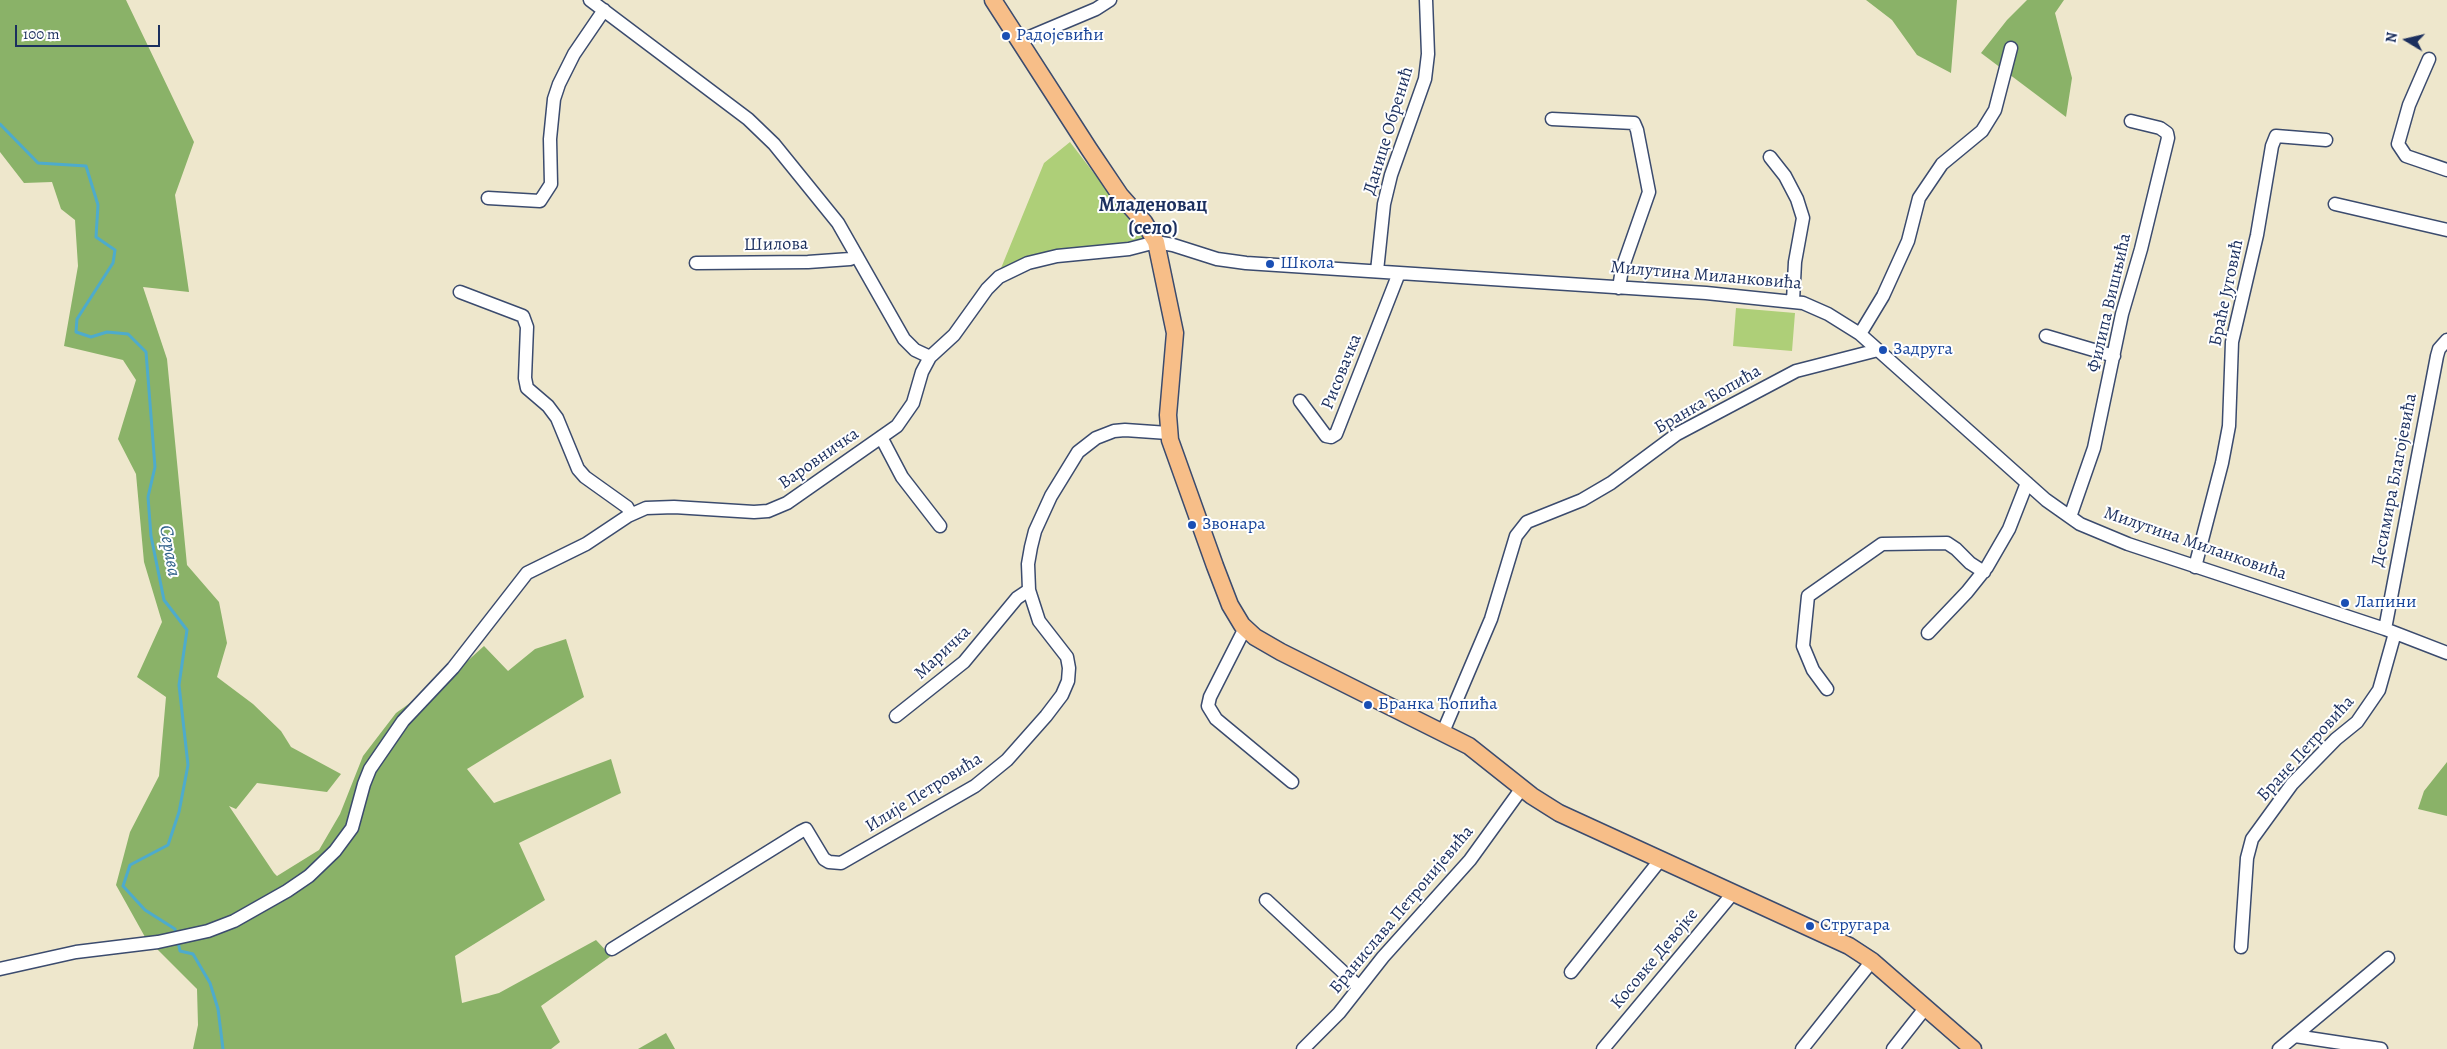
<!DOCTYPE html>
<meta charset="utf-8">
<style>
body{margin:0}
#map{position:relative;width:2447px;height:1049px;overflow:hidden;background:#eee7cc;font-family:Alegreya,serif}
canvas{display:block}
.north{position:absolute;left:2382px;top:15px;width:50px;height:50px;-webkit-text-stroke:4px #fff;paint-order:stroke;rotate:279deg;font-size:14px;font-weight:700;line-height:20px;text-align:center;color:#1b2f5e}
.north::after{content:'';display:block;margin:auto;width:18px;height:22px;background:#1b2f5e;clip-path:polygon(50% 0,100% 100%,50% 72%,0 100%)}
.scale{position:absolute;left:15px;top:25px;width:145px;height:22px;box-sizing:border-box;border:2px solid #1b2f5e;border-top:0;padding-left:6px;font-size:15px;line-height:18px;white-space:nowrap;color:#1b2f5e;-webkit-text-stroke:4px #fff;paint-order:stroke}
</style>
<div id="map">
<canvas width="2447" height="1049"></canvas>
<div class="north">N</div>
<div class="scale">100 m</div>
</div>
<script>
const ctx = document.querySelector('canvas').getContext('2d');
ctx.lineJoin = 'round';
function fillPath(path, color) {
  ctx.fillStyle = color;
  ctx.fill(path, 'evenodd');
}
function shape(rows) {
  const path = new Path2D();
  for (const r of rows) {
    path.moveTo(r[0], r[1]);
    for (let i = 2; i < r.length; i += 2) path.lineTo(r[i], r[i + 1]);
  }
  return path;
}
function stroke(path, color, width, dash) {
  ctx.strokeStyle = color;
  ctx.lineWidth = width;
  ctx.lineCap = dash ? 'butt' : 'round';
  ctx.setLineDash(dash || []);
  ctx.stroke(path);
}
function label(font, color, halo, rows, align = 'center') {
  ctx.font = font + ' Alegreya,serif';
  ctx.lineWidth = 4;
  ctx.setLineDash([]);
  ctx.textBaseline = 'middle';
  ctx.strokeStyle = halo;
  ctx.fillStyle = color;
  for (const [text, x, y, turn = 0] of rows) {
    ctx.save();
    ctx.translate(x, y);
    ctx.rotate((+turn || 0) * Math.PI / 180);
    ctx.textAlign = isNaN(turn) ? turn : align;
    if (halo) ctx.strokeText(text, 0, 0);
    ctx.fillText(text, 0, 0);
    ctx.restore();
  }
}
const green = shape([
 [1070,142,1145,240,1110,248,1071,249,997,278,1044,163],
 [1736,308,1795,313,1792,351,1733,346]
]);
const forest = shape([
 [0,0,126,0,194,142,175,195,189,292,143,287,167,359,187,565,219,602,227,643,217,677,253,704,281,731,291,747,341,774,327,792,257,783,236,809,229,806,274,873,277,876,319,850,340,814,363,756,396,713,462,666,484,646,508,671,535,649,566,639,584,697,467,769,494,803,611,759,621,793,519,843,545,900,455,956,462,1003,499,993,596,940,611,956,541,1006,560,1042,551,1049,193,1049,198,1025,197,989,145,937,116,885,130,832,159,776,166,697,137,677,162,622,144,562,136,474,118,439,136,380,123,360,64,346,78,266,75,220,61,209,52,182,24,183,0,152],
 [1866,0,1957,0,1951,73,1917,55,1892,20],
 [2027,0,2064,0,2055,13,2072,78,2066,117,1981,53,2007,20],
 [2447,762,2447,816,2418,809,2424,791],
 [666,1033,675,1049,638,1049]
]);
const stream = shape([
 [0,124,38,163,86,166,98,205,96,237,115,250,113,263,77,319,76,332,91,337,107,332,128,334,146,352,155,467,148,497,151,536,164,600,187,630,179,685,188,765,179,812,168,845,130,865,123,886,145,910,175,929,176,936],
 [178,942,180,951,193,954,210,983,218,1009,223,1049]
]);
const minor = shape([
 [590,0,748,119,774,144,838,223,904,339,915,350,930,357],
 [1020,41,1096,9,1110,0],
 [2429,59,2409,105,2398,144,2406,156,2447,170],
 [1552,119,1634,123,1637,130,1649,192,1622,269,1619,288],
 [1770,157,1785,176,1797,199,1803,218,1795,262,1793,301],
 [488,198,540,201,551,184,550,139,554,99,559,84,574,54,604,10],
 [2335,204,2447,230],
 [696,263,808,262,850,259,857,256],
 [1377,271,1384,204,1391,175,1425,79,1428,54,1426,0],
 [460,292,523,316,527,327,525,378,527,388,548,406,557,418,578,469,585,477,627,507,631,514],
 [1860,334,1883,296,1908,241,1919,198,1942,164,1982,131,1995,110,2011,48],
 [2046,336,2114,356],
 [1300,401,1326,436,1331,437,1336,434,1399,273],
 [881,437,902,477,940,526],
 [2070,517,2094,448,2122,314,2141,249,2168,138,2167,133,2160,128,2131,121],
 [2195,567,2222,463,2229,426,2232,342,2257,235,2272,146,2276,136,2326,140],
 [1245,628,1210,697,1208,706,1216,719,1292,782],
 [2385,629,2437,356,2439,349,2447,340],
 [1928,633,1967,592,1987,567,2009,529,2027,483],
 [1827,689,1813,670,1803,646,1808,596,1882,544,1947,543,1956,549,1970,563,1984,572],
 [896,716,964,662,1017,598,1029,590],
 [1443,732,1491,619,1516,536,1527,522,1582,500,1611,483,1677,434,1796,371,1878,350],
 [1266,900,1359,987],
 [2241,947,2247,858,2252,839,2292,784,2336,739,2357,722,2379,690,2395,633],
 [612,949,800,832,806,829,824,859,829,862,841,863,975,786,1007,760,1046,716,1062,695,1068,681,1069,668,1067,657,1039,621,1029,590,1028,564,1031,547,1035,531,1051,496,1078,452,1096,438,1114,431,1125,430,1168,433],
 [0,969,76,952,158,942,208,931,234,921,287,891,309,876,335,851,352,828,364,784,370,769,403,721,453,668,527,573,586,544,628,516,646,508,674,507,754,512,768,511,787,503,897,426,913,403,922,372,930,357,954,335,987,289,999,277,1028,263,1057,256,1129,249,1156,242,1173,245,1217,259,1246,263,1706,293,1803,303,1828,314,1860,334,2046,500,2080,524,2128,544,2385,629,2447,653],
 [1571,972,1661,859],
 [2295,1036,2381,1049],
 [1303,1049,1339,1013,1383,957,1470,860,1522,788],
 [1603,1049,1734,892],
 [1802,1049,1872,961],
 [1893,1049,1926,1007],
 [2279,1049,2388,958]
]);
const major = shape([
 [993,0,1089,149,1120,195,1144,222,1156,242,1175,333,1168,415,1170,440,1215,566,1230,605,1242,625,1255,637,1281,652,1469,746,1532,796,1559,813,1849,946,1872,961,1973,1049]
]);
const markers = [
 [1006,36,5,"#1a4fb4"],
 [1270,264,5,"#1a4fb4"],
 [1883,350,5,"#1a4fb4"],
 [1192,525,5,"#1a4fb4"],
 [2345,603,5,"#1a4fb4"],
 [1368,705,5,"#1a4fb4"],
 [1810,926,5,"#1a4fb4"]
];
const transitNames = [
 ["Радојевићи",1016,36],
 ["Школа",1280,264],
 ["Задруга",1893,350],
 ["Звонара",1202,525],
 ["Лапини",2355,603],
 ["Бранка Ћопића",1378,705],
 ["Стругара",1820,926]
];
const streetNames = [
 ["Данице Обренић",1389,131,-73],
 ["Шилова",776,245,-1],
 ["Милутина Миланковића",1706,276,5],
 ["Браће Југовић",2227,293,-78],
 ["Филипа Вишњића",2110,303,-77],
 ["Рисовачка",1342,372,-68],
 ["Бранка Ћопића",1708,400,-30],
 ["Варовничка",819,459,-35],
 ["Десимира Благојевића",2395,480,-79],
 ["Милутина Миланковића",2195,544,19],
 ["Маричка",943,653,-43],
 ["Бране Петровића",2306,749,-48],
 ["Илије Петровића",924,793,-32],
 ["Бранислава Петронијевића",1402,910,-50],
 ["Косовке Девојке",1655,959,-50]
];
const waterNames = [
 ["Серава",169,551,80]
];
const quarterNames = [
 ["Младеновац",1153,206],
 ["(село)",1153,229]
];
fillPath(green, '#aecf78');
fillPath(forest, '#8ab268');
stroke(stream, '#4eabcc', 3);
stroke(minor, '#3b4b6e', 15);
stroke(major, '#3b4b6e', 19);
stroke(minor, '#fff', 12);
stroke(major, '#f7be88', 16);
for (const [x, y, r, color] of markers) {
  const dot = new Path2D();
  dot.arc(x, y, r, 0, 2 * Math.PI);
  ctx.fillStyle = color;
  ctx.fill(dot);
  stroke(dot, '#fff', 2);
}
label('18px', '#164399', '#fff', transitNames, 'left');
label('18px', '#1b2f5e', '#fff', streetNames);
label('italic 19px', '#2f618a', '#fff', waterNames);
label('bold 20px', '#1b2f5e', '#fff', quarterNames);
</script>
